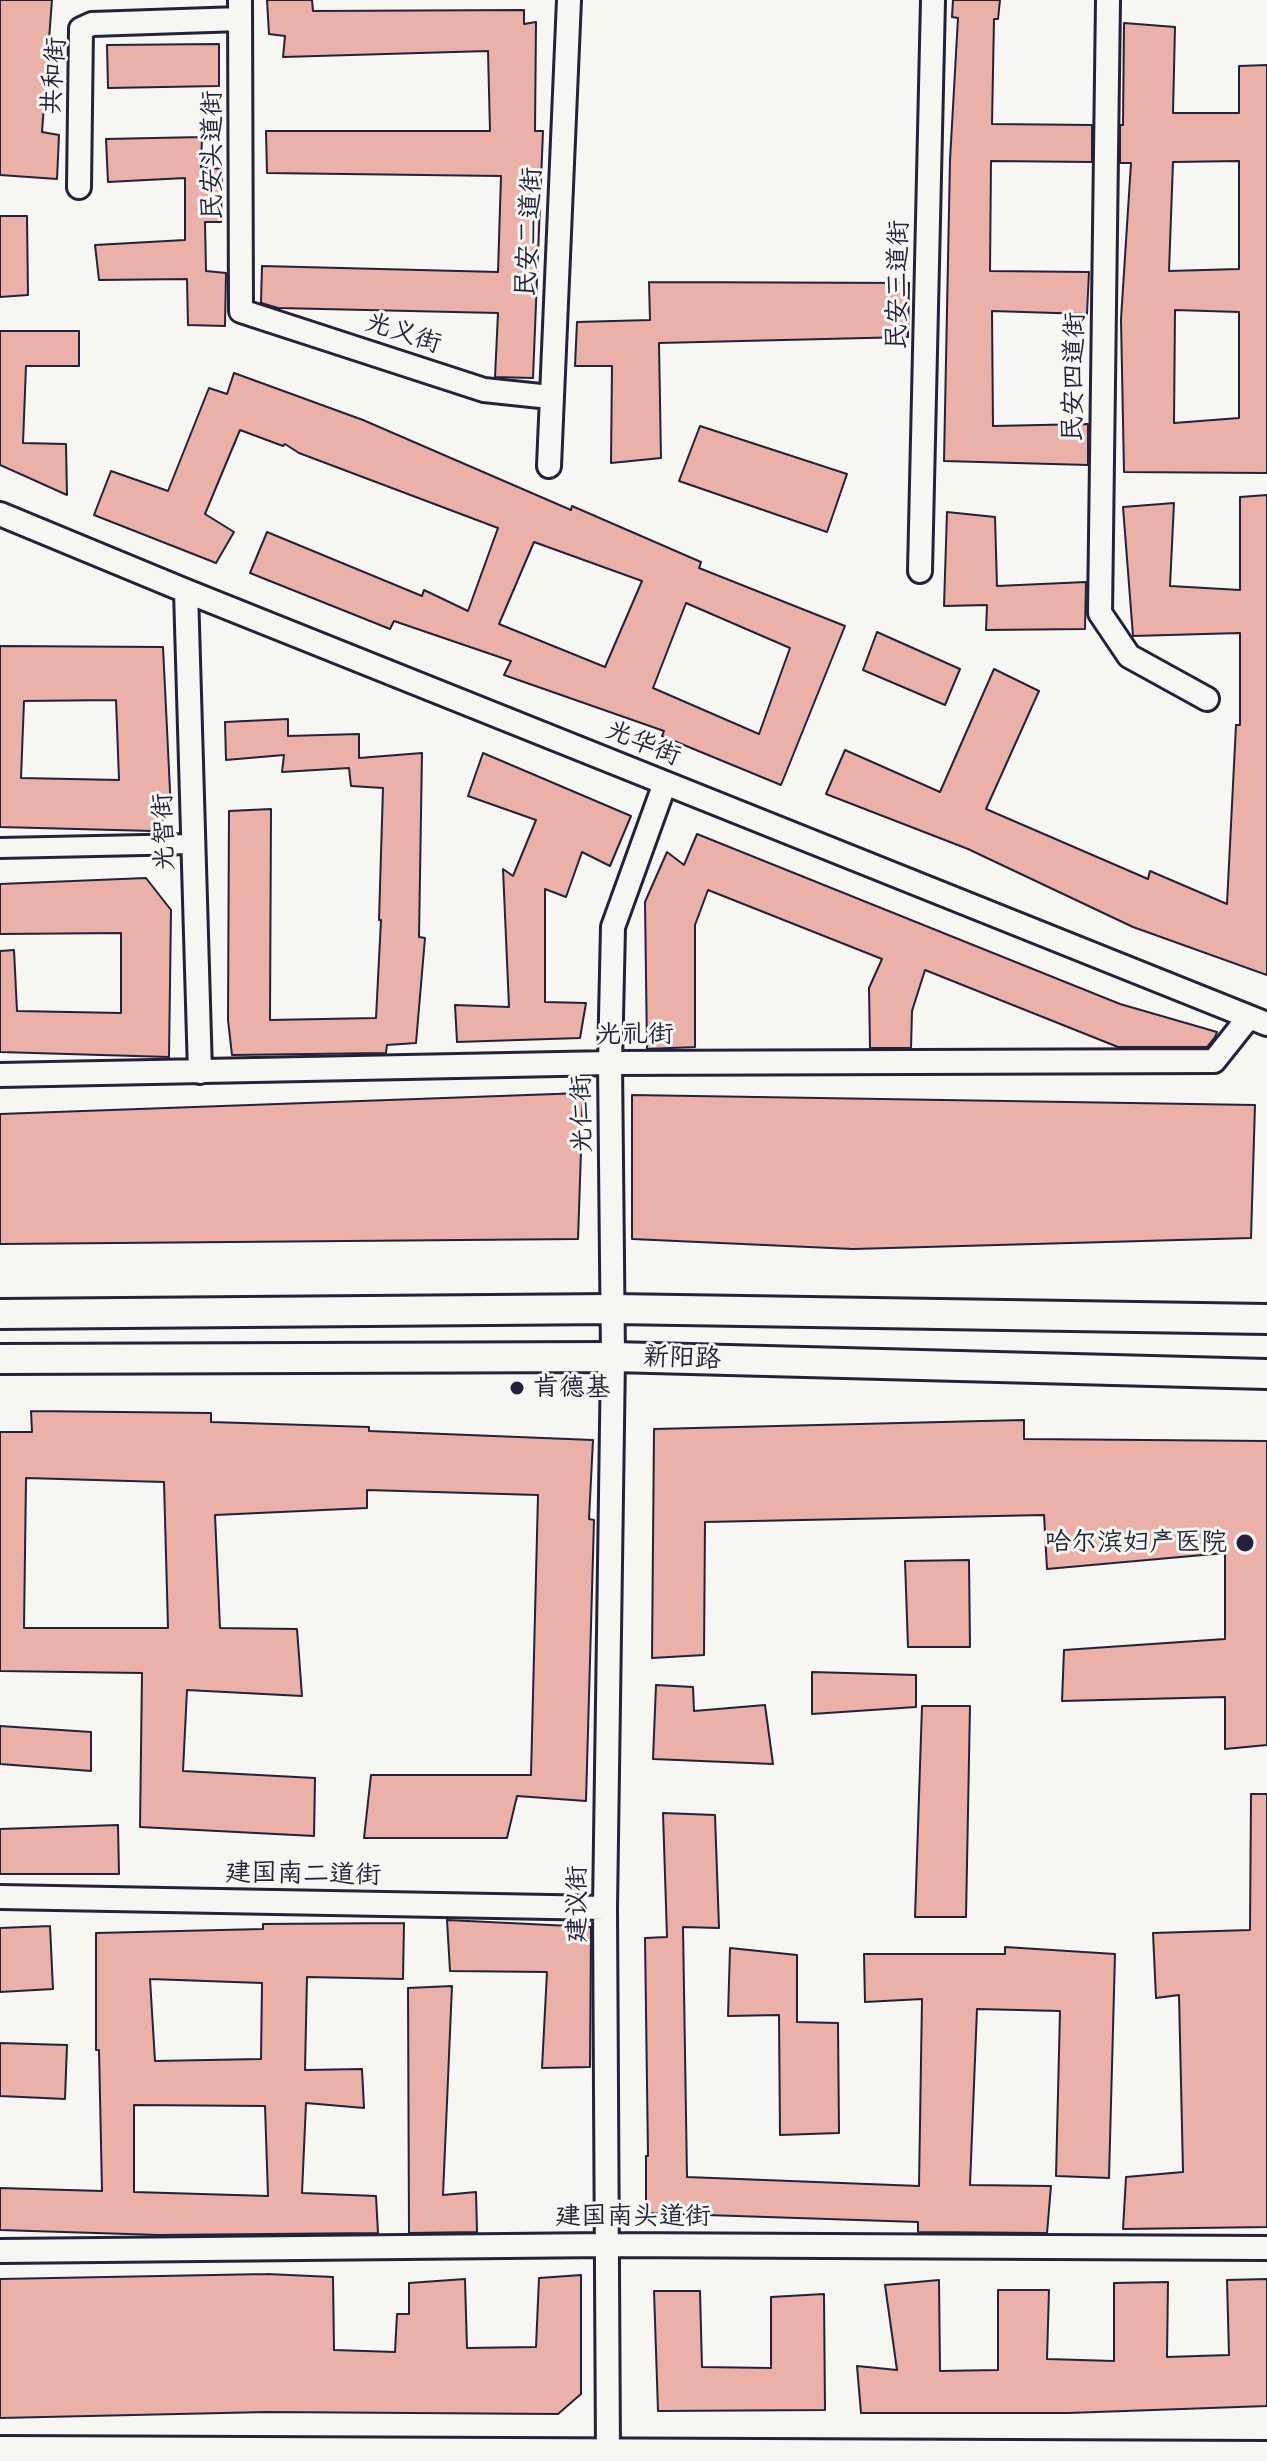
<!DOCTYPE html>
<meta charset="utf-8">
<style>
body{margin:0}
canvas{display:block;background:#f6f6f2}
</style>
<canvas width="1267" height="2461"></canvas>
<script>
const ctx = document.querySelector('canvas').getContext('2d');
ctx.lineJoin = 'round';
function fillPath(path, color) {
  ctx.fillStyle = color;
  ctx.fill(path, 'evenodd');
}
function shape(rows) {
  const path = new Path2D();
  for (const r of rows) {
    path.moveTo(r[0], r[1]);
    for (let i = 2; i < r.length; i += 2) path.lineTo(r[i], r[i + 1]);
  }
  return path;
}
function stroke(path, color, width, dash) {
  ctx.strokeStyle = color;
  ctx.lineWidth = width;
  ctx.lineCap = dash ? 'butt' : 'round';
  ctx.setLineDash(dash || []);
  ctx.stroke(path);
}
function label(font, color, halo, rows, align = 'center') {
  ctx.font = font + ' Pangolin,"LXGW WenKai TC",sans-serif';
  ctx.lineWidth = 6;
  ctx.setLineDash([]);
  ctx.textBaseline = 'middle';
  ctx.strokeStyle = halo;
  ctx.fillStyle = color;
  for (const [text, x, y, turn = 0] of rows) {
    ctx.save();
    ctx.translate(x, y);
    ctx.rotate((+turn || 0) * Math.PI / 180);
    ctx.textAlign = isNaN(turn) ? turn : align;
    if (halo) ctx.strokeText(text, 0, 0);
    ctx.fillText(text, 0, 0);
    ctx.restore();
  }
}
const building = shape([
 [0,0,52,0,42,132,59,135,57,179,0,175,0,0],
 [267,0,312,0,313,11,524,10,524,24,536,22,535,131,543,131,533,378,495,377,498,313,278,308,261,303,262,266,498,272,501,176,267,173,266,131,490,131,488,51,283,57,285,36,269,34,267,0],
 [953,0,1000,0,998,19,994,19,992,124,1092,125,1092,162,991,161,990,271,1089,272,1087,314,992,311,993,426,1088,424,1088,465,944,461,950,160,958,18,952,17,953,0],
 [1124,23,1175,27,1173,113,1239,113,1239,66,1267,65,1267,473,1124,472,1121,319,1131,163,1120,163,1120,125,1123,125,1124,23],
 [1239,161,1239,269,1169,271,1173,162,1239,161],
 [1175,310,1239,312,1239,418,1174,423,1175,310],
 [219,44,219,86,108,88,107,45,219,44],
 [202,137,201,167,222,169,221,222,205,222,206,271,226,273,225,326,188,325,187,279,99,280,95,245,185,240,185,178,108,182,106,139,202,137],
 [0,216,27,216,28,295,0,297,0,216],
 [649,282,909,283,908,337,659,343,661,458,611,463,612,366,575,366,577,322,650,320,649,282],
 [0,331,79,331,79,366,26,366,23,443,66,444,67,495,0,465,0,331],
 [234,373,363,420,571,510,572,506,701,562,699,568,845,626,781,785,662,736,664,731,504,675,511,661,394,621,390,629,250,573,267,532,422,596,424,590,468,611,498,528,299,453,285,444,283,446,240,430,205,514,234,532,216,563,94,515,111,471,168,491,209,388,227,394,234,373],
 [534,542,642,581,605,667,499,624,534,542],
 [686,603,790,648,759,734,653,688,686,603],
 [700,426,847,474,827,532,679,481,700,426],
 [1267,495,1267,975,1133,927,968,849,826,794,845,750,940,792,994,669,1039,691,986,809,1148,879,1150,871,1227,904,1236,725,1240,725,1240,633,1133,636,1123,507,1174,503,1170,586,1240,590,1240,497,1267,495],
 [947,512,995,517,997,586,1086,582,1085,629,986,630,987,605,944,606,947,512],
 [877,632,960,669,945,705,863,670,877,632],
 [0,646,163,647,171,811,153,831,0,827,0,646],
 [116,700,119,780,21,778,24,701,116,700],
 [288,719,288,736,359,734,359,758,422,753,419,937,425,938,416,1043,387,1045,386,1053,232,1055,228,1020,229,811,271,809,270,1020,376,1018,381,920,379,920,383,788,351,786,349,768,282,772,284,755,226,760,225,722,288,719],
 [483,753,631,816,610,866,582,852,566,897,545,889,545,1002,586,1003,580,1038,457,1042,455,1005,509,1007,503,869,513,876,536,820,468,796,483,753],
 [697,834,1120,1004,1217,1032,1215,1037,1207,1047,1118,1047,925,970,912,1011,911,1048,870,1048,869,988,882,959,708,890,695,925,695,1047,647,1049,645,902,667,852,684,865,697,834],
 [146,878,171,910,169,1057,0,1052,0,951,14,950,17,1011,121,1013,121,933,0,934,0,884,146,878],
 [583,1093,578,1239,0,1244,0,1114,583,1093],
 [632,1095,1255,1105,1251,1238,853,1249,632,1239,632,1095],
 [31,1411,211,1413,211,1422,369,1427,369,1431,593,1440,589,1519,594,1520,586,1801,517,1796,507,1838,364,1838,371,1775,531,1775,538,1495,367,1490,367,1508,215,1515,220,1628,297,1629,302,1696,187,1690,183,1771,315,1778,314,1836,140,1827,142,1673,0,1671,0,1432,32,1432,31,1411],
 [26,1478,164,1482,168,1628,24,1628,26,1478],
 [1024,1420,1024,1439,1267,1441,1267,1745,1225,1749,1225,1697,1062,1701,1064,1650,1225,1639,1225,1553,1047,1569,1044,1515,705,1522,704,1655,652,1658,654,1429,1024,1420],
 [969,1560,970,1647,908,1647,905,1561,969,1560],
 [812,1672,916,1675,916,1707,812,1714,812,1672],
 [656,1685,693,1687,694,1711,765,1705,773,1764,653,1759,656,1685],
 [922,1706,970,1706,966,1917,915,1917,922,1706],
 [0,1726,91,1732,91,1771,0,1764,0,1726],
 [1251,1794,1267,1794,1267,2227,1123,2229,1126,2177,1183,2172,1179,1995,1156,1998,1153,1933,1250,1930,1251,1794],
 [663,1813,715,1815,719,1928,683,1927,687,2177,919,2186,922,1999,865,2002,864,1954,1005,1954,1005,1947,1115,1954,1109,2178,1056,2176,1060,2011,977,2009,970,2185,1051,2186,1047,2233,918,2232,918,2222,646,2213,646,2156,648,2156,645,1938,667,1937,663,1813],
 [118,1825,119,1874,0,1874,0,1829,118,1825],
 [447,1920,591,1927,590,2067,542,2068,547,1972,450,1971,447,1920],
 [404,1923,403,1979,307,1977,305,2070,362,2069,364,2108,306,2103,302,2193,376,2196,378,2233,159,2235,0,2230,0,2188,102,2191,99,2050,96,2050,96,1933,263,1929,263,1924,404,1923],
 [150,1979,262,1983,261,2059,155,2061,150,1979],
 [134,2105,265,2106,268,2196,134,2192,134,2105],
 [50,1926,53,1989,0,1992,0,1928,50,1926],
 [730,1948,797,1955,797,2022,838,2023,839,2133,780,2135,779,2015,728,2016,730,1948],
 [452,1986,443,2195,476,2192,477,2232,409,2233,408,1988,452,1986],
 [0,2043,67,2045,65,2099,0,2096,0,2043],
 [267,2274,333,2277,334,2350,395,2352,397,2314,409,2314,409,2283,465,2279,467,2348,536,2347,539,2278,581,2275,581,2394,558,2414,267,2412,0,2418,0,2279,267,2274],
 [1267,2279,1267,2406,1068,2413,861,2413,857,2366,897,2370,885,2285,939,2280,940,2371,998,2370,998,2290,1049,2290,1047,2359,1114,2361,1114,2283,1168,2282,1167,2357,1229,2355,1227,2280,1267,2279],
 [654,2291,700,2291,702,2367,771,2368,771,2297,824,2294,825,2410,658,2411,654,2291]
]);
const minor = shape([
 [0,848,193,844]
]);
const tertiary = shape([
 [240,0,241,311,484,390,550,397],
 [1108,0,1100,613,1129,656,1207,699],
 [79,187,81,29,92,24,240,19],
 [549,466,569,0],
 [0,514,186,591,1267,1024],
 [920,571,933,0],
 [186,591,200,1072],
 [0,1075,610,1063,1214,1061,1249,1017],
 [0,1897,605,1908],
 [0,2251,606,2245,1267,2248],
 [608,2453,605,1908,613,1357,610,1063,613,927,665,783]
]);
const primary = shape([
 [0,1314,613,1309,1267,1319],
 [0,1359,613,1357,1267,1374],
 [0,2451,1267,2456]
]);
const markers = [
 [517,1388,8,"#22223b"],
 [1245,1543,10,"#22223b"]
];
const streetNames = [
 ["共和街",55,76,-86],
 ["民安头道街",213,155,-90],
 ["民安二道街",530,232,-87],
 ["民安三道街",899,285,-89],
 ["光义街",403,334,18],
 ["民安四道街",1075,377,-89],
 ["光华街",643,744,22],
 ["光智街",165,832,-92],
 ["光礼街",635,1035],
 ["光仁街",583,1114,-91],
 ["新阳路",682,1359,2],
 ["建国南二道街",303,1875,1],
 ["建议街",578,1904,-90],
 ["建国南头道街",633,2217]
];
const poiNames = [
 ["肯德基",533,1388],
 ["哈尔滨妇产医院",1227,1543,"right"]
];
fillPath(building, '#ebb0a8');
stroke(building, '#22223b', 2);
stroke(minor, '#22223b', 24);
stroke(tertiary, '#22223b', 28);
stroke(primary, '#22223b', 34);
stroke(minor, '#f6f6f2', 18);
stroke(tertiary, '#f6f6f2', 22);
stroke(primary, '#f6f6f2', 28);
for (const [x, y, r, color] of markers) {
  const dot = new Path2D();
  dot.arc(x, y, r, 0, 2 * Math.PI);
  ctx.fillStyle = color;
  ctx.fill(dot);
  stroke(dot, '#f6f6f2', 3);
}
label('26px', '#22223b', '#f6f6f2', streetNames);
label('26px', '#22223b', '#f6f6f2', poiNames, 'left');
</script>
